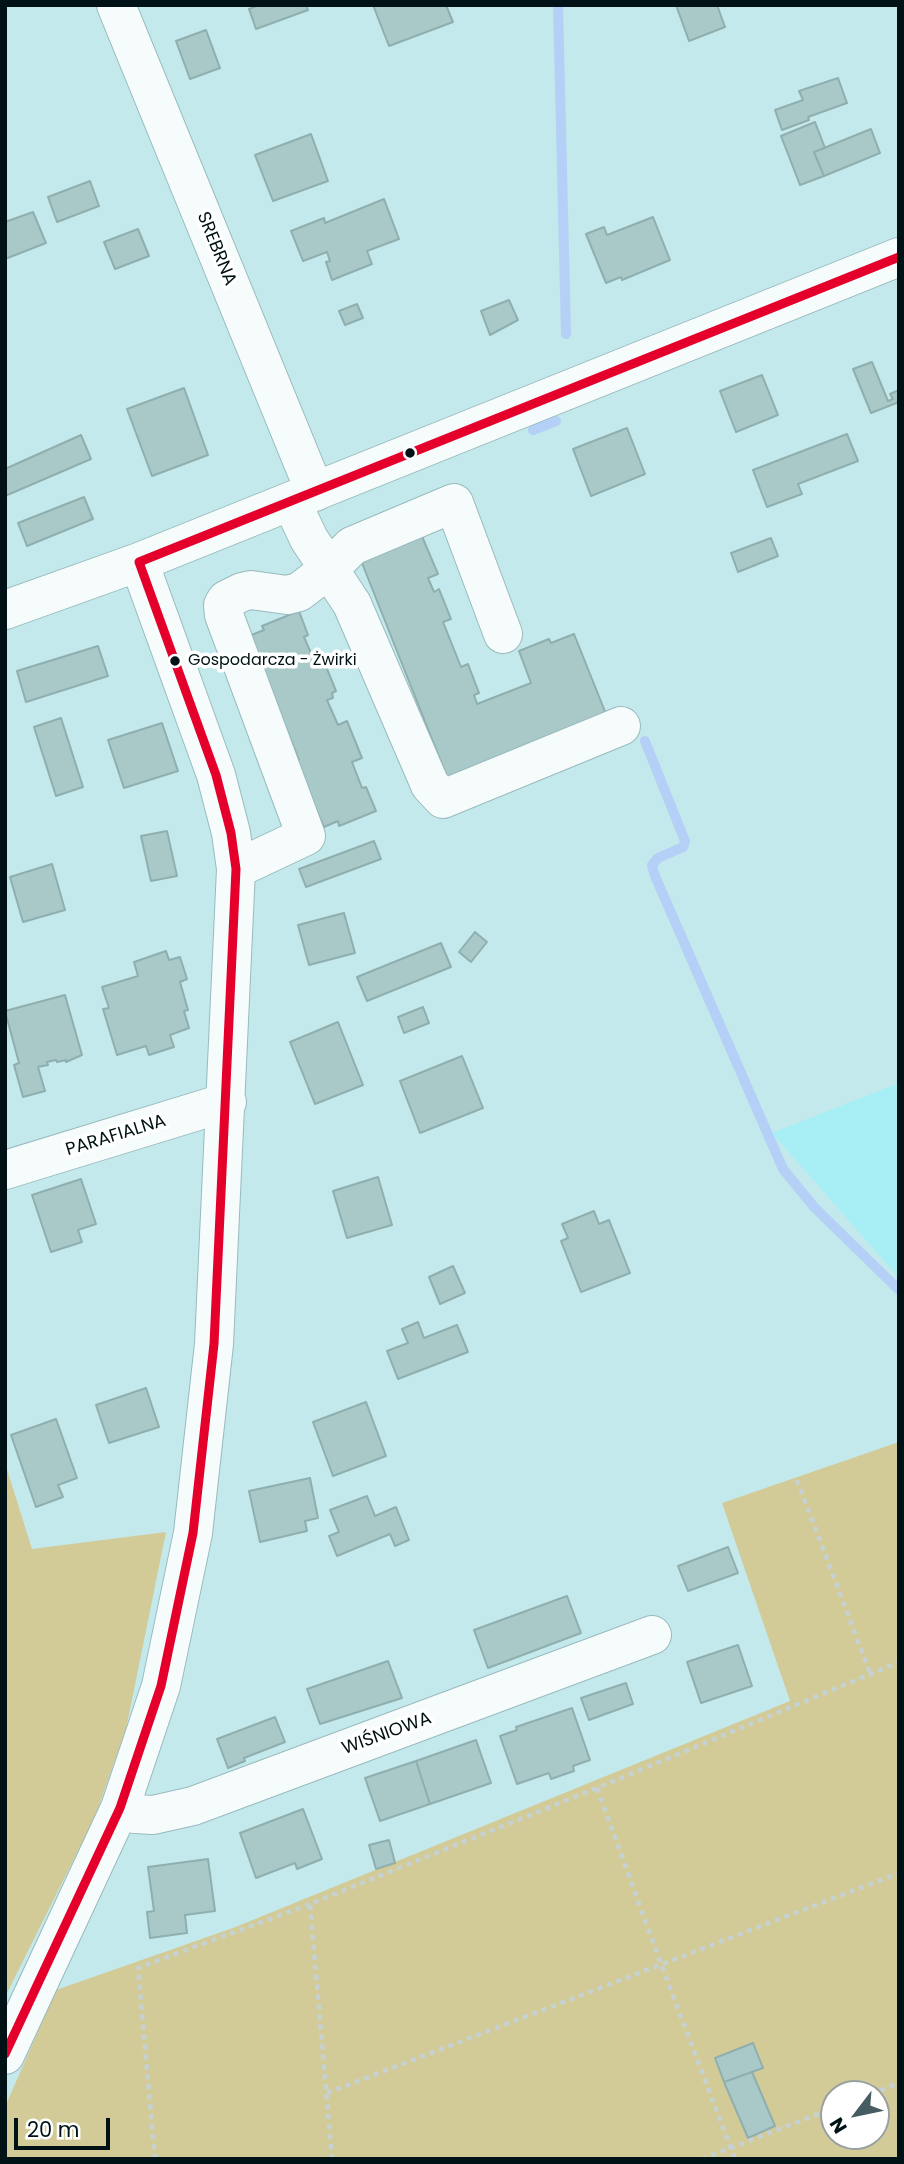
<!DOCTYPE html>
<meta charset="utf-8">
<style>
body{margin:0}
#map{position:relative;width:904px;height:2164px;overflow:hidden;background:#c4e9ec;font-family:Poppins,sans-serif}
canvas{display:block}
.frame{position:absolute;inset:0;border:7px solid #001215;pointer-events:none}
.north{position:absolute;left:820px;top:2080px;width:70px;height:70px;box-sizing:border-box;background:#fff;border:2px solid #99a0a1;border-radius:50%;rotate:238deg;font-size:19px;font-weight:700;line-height:28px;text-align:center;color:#001215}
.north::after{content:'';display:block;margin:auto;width:24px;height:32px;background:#455d60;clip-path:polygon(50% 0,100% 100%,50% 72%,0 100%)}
.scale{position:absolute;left:14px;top:2118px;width:96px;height:32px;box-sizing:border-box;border:4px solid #001215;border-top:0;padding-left:9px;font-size:21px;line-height:24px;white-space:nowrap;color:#001215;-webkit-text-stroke:5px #fff;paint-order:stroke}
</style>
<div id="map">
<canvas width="904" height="2164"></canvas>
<div class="frame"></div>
<div class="north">N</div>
<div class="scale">20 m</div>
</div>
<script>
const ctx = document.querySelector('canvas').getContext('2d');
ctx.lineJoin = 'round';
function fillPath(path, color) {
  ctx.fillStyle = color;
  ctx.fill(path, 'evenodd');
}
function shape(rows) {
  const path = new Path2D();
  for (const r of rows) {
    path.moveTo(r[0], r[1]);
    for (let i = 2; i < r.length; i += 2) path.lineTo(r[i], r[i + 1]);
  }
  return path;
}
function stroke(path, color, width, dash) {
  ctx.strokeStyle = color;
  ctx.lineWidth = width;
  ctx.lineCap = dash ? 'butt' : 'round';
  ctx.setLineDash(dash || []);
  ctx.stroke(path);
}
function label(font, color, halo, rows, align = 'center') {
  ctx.font = font + ' Poppins,sans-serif';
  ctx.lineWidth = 7;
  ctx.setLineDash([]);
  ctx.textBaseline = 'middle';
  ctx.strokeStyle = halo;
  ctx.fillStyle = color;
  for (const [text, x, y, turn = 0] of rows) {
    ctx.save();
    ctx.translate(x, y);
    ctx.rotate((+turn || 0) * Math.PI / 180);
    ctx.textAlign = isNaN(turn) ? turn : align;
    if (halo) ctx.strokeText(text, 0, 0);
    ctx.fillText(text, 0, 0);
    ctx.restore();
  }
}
const built = shape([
 [899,1083,899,1278,772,1133]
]);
const green = shape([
 [899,1442,899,2159,5,2159,5,2107,56,1990,233,1928,790,1701,722,1503],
 [834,2094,876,2094,876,2136,834,2136],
 [5,1463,32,1549,166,1532,126,1729,95,1817,5,1997]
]);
const stream = shape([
 [558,5,566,334],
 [533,430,556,421],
 [645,741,685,841,683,847,658,858,652,865,655,876,783,1169,814,1207,899,1290]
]);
const building = shape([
 [259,5,306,5,308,10,256,29,249,9,259,5],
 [373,5,446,5,453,22,389,46,373,5],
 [676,5,717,5,725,27,689,41,676,5],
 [206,30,220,68,190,79,176,41,206,30],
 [838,78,847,103,808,117,809,120,782,130,775,110,803,100,799,91,838,78],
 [815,122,825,148,814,152,824,176,800,185,781,136,815,122],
 [871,129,880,153,824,176,814,152,871,129],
 [311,134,328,181,273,201,255,155,311,134],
 [90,181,99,206,57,222,48,197,90,181],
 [384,199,399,239,367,251,372,264,332,280,326,262,330,261,327,252,303,261,291,231,324,218,325,223,384,199],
 [33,212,46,243,5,259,5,222,33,212],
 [653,217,670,260,622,280,621,277,606,283,586,234,604,227,607,235,653,217],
 [138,229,149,256,115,269,104,242,138,229],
 [509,300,518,320,490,335,481,311,509,300],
 [357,304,363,318,345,325,339,311,357,304],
 [872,362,888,401,893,399,890,394,899,390,899,402,871,413,853,369,872,362],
 [762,375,778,415,736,432,720,391,762,375],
 [184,388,208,455,152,476,127,409,184,388],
 [627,428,645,474,591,496,573,449,627,428],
 [847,434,858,461,798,484,802,494,767,507,753,470,847,434],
 [81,435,91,459,5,496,5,469,81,435],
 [84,497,93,519,27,546,18,523,84,497],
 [421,534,438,574,428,578,434,592,439,589,451,619,443,622,461,667,468,664,479,693,474,695,477,704,531,683,519,651,549,639,551,643,574,634,606,714,447,777,360,558,421,534],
 [771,538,778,556,738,572,731,553,771,538],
 [299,611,308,635,304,637,314,660,318,658,321,665,325,664,336,691,332,693,333,698,327,700,338,725,347,721,362,758,352,762,362,788,366,787,376,811,339,826,338,821,324,827,294,762,299,760,249,636,264,630,262,626,299,611],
 [98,646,108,676,26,702,17,671,98,646],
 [61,718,83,787,56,796,34,727,61,718],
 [162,723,178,771,124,788,108,740,162,723],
 [167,831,177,876,151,881,141,836,167,831],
 [374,841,381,859,306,887,299,869,374,841],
 [52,864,65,910,23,922,10,877,52,864],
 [344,913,355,953,309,965,298,925,344,913],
 [475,932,487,942,471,962,459,952,475,932],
 [441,943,451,967,367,1001,357,977,441,943],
 [166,951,169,960,180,957,187,979,180,982,188,1010,184,1011,189,1028,170,1035,174,1047,149,1055,146,1046,117,1055,103,1009,109,1008,102,987,138,976,134,962,166,951],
 [65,995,82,1055,66,1062,66,1060,57,1062,56,1060,47,1062,48,1065,38,1067,45,1091,23,1097,14,1065,19,1063,5,1011,65,995],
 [423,1007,429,1023,404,1033,398,1017,423,1007],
 [338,1022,363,1085,315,1104,290,1042,338,1022],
 [462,1056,483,1108,420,1133,400,1081,462,1056],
 [378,1177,392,1225,347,1238,333,1191,378,1177],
 [81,1179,96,1224,78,1230,82,1242,51,1252,32,1195,81,1179],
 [594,1211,599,1224,609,1220,630,1273,581,1292,561,1241,568,1238,562,1224,594,1211],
 [453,1266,465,1293,440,1304,429,1277,453,1266],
 [418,1322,424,1338,457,1325,468,1352,398,1379,387,1351,408,1343,402,1329,418,1322],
 [146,1388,159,1427,109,1443,96,1405,146,1388],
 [366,1402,386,1456,333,1476,313,1422,366,1402],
 [56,1419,77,1478,58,1485,63,1497,36,1507,11,1435,56,1419],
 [310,1478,318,1518,305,1521,307,1531,260,1542,249,1491,310,1478],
 [367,1496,375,1516,396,1507,409,1540,395,1546,390,1534,337,1556,329,1536,339,1532,330,1510,367,1496],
 [728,1547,738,1573,688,1591,678,1566,728,1547],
 [567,1596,581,1633,488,1668,474,1630,567,1596],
 [738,1645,752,1686,701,1703,687,1662,738,1645],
 [388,1661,402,1698,320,1724,307,1689,388,1661],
 [626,1683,633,1704,589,1720,581,1698,626,1683],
 [572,1708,590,1760,573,1766,574,1771,551,1779,549,1773,517,1784,500,1736,517,1730,516,1727,572,1708],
 [275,1717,285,1742,244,1758,245,1761,228,1768,217,1739,275,1717],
 [476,1740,491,1783,430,1804,416,1761,476,1740],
 [416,1761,430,1804,380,1821,365,1778,416,1761],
 [303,1809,322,1859,297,1869,295,1863,256,1878,240,1833,303,1809],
 [389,1840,395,1863,376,1869,369,1845,389,1840],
 [208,1859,215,1911,185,1915,187,1933,150,1938,147,1912,154,1911,148,1867,208,1859],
 [753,2043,763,2068,724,2082,715,2058,753,2043],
 [752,2072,775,2126,748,2138,724,2082,752,2072]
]);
const path = shape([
 [797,1480,870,1673],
 [597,1788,661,1964,735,2159],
 [327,2093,899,1873],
 [871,2094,899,2083],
 [155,2159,138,1968,310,1904],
 [332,2159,310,1904,597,1788,899,1662],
 [702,2159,834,2108]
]);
const minor = shape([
 [116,5,315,492],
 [291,501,309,539,352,604,430,785,443,799,621,726],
 [5,610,139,562,899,257],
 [236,869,306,836,224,615,223,605,226,600,242,592,251,590,287,595,299,592,329,569,352,546,454,503,503,634],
 [5,1170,227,1102],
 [120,1808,135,1814,153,1815,193,1806,652,1635],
 [5,2055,120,1808,161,1686,193,1533,214,1344,236,869,231,833,216,775,139,562]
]);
const bus1 = shape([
 [139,562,899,257],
 [5,2054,120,1808,161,1686,193,1533,214,1344,236,869,231,833,216,775,139,562]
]);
const markers = [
 [410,453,6,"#001215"],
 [175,661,6,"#001215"]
];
const busNames = [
 ["Gospodarcza - Żwirki",188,661]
];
const streetNames = [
 ["SREBRNA",216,249,68],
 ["PARAFIALNA",116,1136,-17],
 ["WIŚNIOWA",387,1734,-20]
];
fillPath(built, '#a8eef5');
fillPath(green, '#d3cb97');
stroke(stream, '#b4d0f6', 10);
fillPath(building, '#a9c9c8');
stroke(building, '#8fafae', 2);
stroke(minor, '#99babd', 40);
stroke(path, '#c6d1d2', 4.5, [5, 5]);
stroke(minor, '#f6fcfc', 38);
stroke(bus1, '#e4002b', 9);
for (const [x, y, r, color] of markers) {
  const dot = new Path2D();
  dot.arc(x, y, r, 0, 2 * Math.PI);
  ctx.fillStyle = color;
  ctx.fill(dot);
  stroke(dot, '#fff', 2.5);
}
label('16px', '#001215', '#fff', busNames, 'left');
label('18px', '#001215', '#fff', streetNames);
</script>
